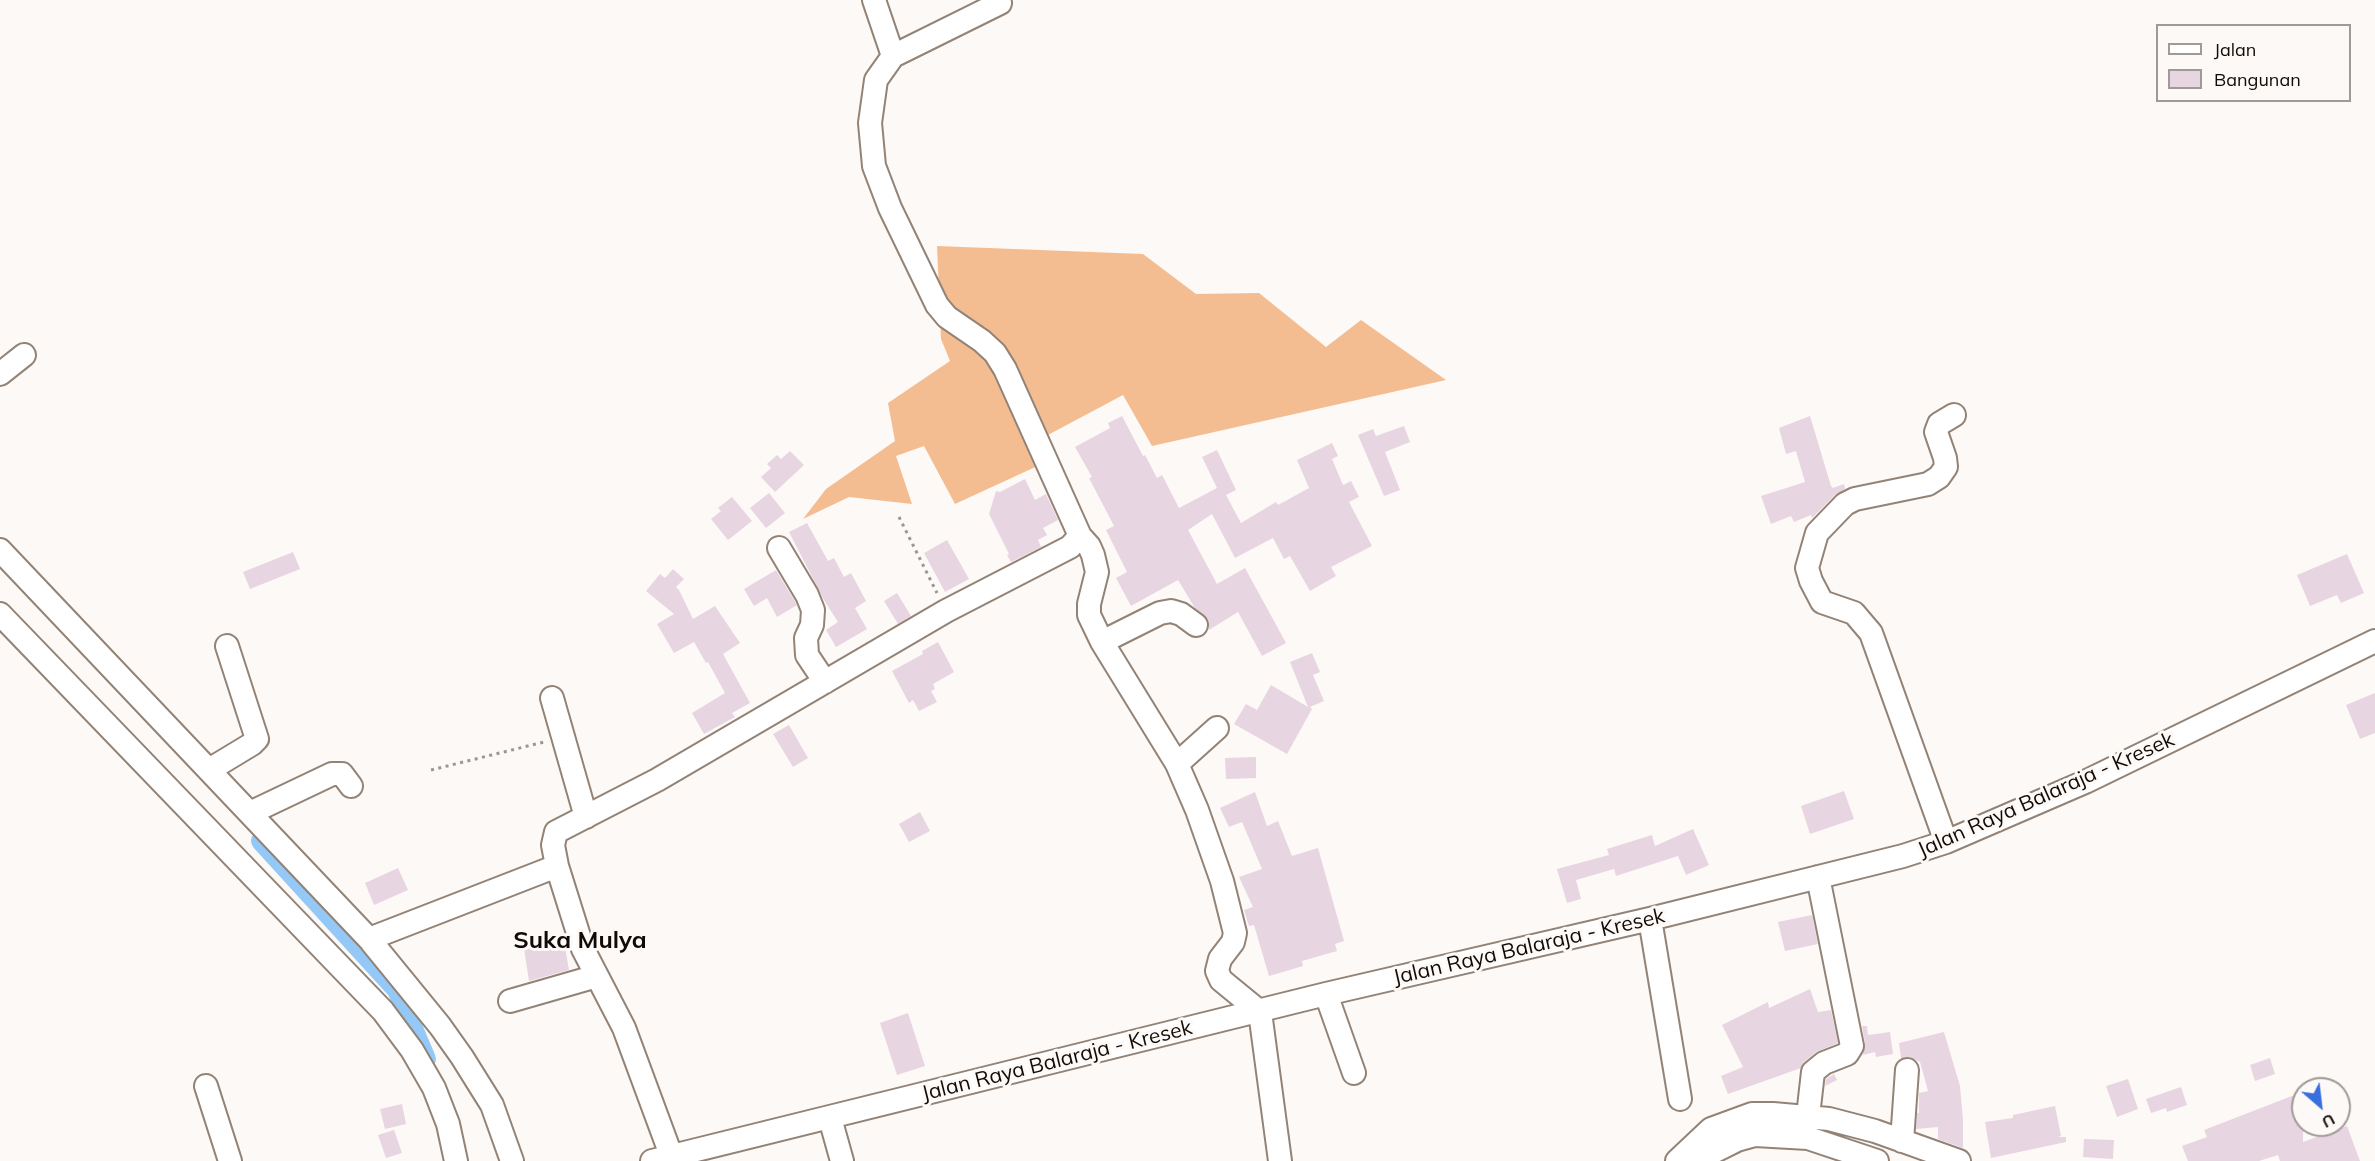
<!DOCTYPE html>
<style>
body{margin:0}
#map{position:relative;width:2375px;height:1161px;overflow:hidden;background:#fdf9f6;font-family:Mulish,sans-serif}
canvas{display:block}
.legend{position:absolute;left:2156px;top:24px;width:195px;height:78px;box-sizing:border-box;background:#fdf9f6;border:2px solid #9f9a96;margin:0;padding:8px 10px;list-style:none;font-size:18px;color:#110b07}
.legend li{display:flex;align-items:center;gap:12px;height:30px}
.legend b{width:30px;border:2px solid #9f9a96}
.north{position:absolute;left:2291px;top:1077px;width:60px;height:60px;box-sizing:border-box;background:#fdf9f6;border:2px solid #9f9a96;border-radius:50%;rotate:152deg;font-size:16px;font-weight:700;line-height:24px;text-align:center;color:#110b07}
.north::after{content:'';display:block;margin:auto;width:21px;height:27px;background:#386fde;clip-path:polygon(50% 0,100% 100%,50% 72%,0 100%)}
</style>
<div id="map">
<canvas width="2375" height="1161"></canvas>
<ul class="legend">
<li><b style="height:8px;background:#fff"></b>Jalan</li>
<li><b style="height:16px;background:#e8d5e2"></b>Bangunan</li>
</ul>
<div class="north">U</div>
</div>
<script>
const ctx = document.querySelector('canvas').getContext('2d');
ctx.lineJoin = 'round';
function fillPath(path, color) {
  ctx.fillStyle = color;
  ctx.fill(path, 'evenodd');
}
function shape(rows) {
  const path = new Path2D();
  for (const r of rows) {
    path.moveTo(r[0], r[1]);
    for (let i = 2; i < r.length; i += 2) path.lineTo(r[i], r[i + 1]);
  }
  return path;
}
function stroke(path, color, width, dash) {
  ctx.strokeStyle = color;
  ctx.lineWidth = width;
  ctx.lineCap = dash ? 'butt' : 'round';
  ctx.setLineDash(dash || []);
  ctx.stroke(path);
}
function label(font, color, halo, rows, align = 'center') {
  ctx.font = font + ' Mulish,sans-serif';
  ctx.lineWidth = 6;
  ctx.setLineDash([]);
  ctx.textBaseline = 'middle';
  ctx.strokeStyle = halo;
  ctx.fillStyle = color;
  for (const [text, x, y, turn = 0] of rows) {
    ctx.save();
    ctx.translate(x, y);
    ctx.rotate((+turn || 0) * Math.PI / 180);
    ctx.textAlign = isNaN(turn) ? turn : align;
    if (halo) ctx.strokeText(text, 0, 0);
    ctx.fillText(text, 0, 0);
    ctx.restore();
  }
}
const forest = shape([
 [937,246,1143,254,1196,294,1259,293,1326,347,1361,320,1446,380,1152,446,1123,395,1046,436,1057,457,955,504,924,446,896,456,912,504,849,497,803,519,826,489,895,441,888,403,950,361,941,339]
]);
const canal = shape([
 [261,841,397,990,426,1059]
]);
const building = shape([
 [1122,416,1143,456,1145,455,1157,478,1162,475,1179,508,1217,488,1202,457,1217,450,1236,490,1226,495,1241,523,1276,502,1278,505,1309,488,1297,460,1332,443,1338,456,1332,459,1343,485,1351,481,1359,497,1349,502,1372,546,1331,567,1336,576,1310,591,1290,556,1284,559,1273,538,1235,558,1212,514,1188,530,1217,584,1245,568,1286,643,1262,656,1238,612,1209,630,1208,619,1195,608,1178,580,1131,606,1116,578,1127,572,1106,530,1114,526,1089,478,1092,477,1075,447,1110,428,1108,423],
 [1810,416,1831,486,1833,488,1844,484,1845,489,1835,495,1812,518,1811,515,1794,522,1791,516,1771,524,1761,496,1805,482,1796,451,1786,454,1779,428],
 [1404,426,1410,442,1385,452,1400,490,1384,496,1358,435,1373,429,1376,436],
 [790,451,804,465,775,492,761,477,771,468,767,464,777,455,781,459],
 [1025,479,1035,500,1046,494,1058,520,1043,528,1047,535,1038,540,1041,547,1011,562,1007,555,1009,554,989,514,996,491,1000,492],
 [769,493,785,513,766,528,750,508],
 [732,497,752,521,728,540,711,519,721,511,718,508],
 [807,523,828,561,834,558,844,577,851,573,866,601,855,608,867,629,836,647,826,630,838,622,824,600,789,532],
 [947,540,969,579,945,592,924,553],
 [293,552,300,569,250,589,243,572],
 [2347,554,2364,593,2341,603,2337,595,2310,606,2297,575],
 [673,569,684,579,676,587,679,590,693,619,715,606,740,643,723,654,750,703,732,713,735,717,704,734,692,713,725,693,708,662,706,663,694,642,674,653,657,624,674,614,646,591,660,574,665,578],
 [776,570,797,605,777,617,767,598,754,606,744,589],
 [897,593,911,616,898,624,884,601],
 [938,642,954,672,933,684,935,689,931,691,937,702,919,711,913,700,909,703,892,671,923,654,922,651],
 [1312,653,1320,672,1313,675,1324,701,1310,707,1312,709,1287,754,1234,724,1246,704,1257,710,1271,685,1308,707,1290,662],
 [2375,693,2375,733,2360,739,2346,705],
 [789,725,808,758,793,767,773,734],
 [1256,757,1256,778,1226,779,1225,758],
 [1844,791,1854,819,1810,834,1801,806],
 [1255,792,1267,826,1278,821,1292,856,1318,848,1344,941,1335,944,1337,951,1302,961,1303,966,1269,976,1254,925,1249,926,1244,910,1253,907,1239,877,1262,869,1242,822,1229,827,1220,808],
 [920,812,930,831,909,842,899,824],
 [1693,829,1709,865,1686,875,1678,856,1616,876,1614,869,1576,880,1581,899,1567,903,1557,869,1609,855,1607,849,1652,835,1655,846],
 [398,868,408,890,374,905,365,883],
 [1812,915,1818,944,1785,951,1778,922],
 [563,935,569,970,529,981,523,942],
 [1810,989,1818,1012,1831,1010,1838,1043,1816,1052,1804,1062,1801,1068,1728,1094,1721,1076,1743,1067,1722,1025,1768,1002,1769,1008],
 [908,1013,925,1066,897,1075,880,1023],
 [1862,1026,1867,1026,1868,1035,1890,1032,1893,1054,1876,1057,1875,1052,1863,1055,1865,1043],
 [1944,1032,1960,1086,1963,1120,1963,1148,1938,1139,1938,1127,1916,1129,1917,1113,1919,1113,1919,1093,1928,1091,1920,1062,1909,1057,1901,1058,1899,1043],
 [2270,1058,2275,1074,2255,1081,2250,1065],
 [1834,1074,1837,1080,1825,1086,1826,1079],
 [2128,1079,2138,1109,2117,1117,2106,1086],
 [2181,1087,2187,1105,2167,1112,2166,1108,2151,1113,2146,1099],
 [2297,1094,2303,1110,2303,1142,2347,1126,2360,1161,2280,1161,2278,1155,2259,1161,2188,1161,2182,1146,2207,1137,2204,1130],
 [402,1104,406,1124,385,1129,380,1109],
 [2055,1106,2061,1136,2058,1137,2066,1137,2066,1142,1991,1158,1985,1122,2013,1118,2013,1115],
 [394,1130,402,1153,386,1158,378,1135],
 [2084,1139,2114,1140,2113,1159,2083,1157]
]);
const path = shape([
 [899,517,937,593],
 [431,770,544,742]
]);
const minor = shape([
 [874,0,893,56],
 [1000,3,893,56,876,80,870,123,874,166,890,208,937,305,947,317,982,341,995,353,1005,369,1080,536,1089,546,1093,555,1097,572,1089,604,1089,615,1102,642,1177,764,1197,810,1222,881,1235,933,1233,942,1220,959,1217,971,1221,980,1260,1012,1280,1161],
 [0,374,24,355],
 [779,548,807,595,813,610,812,625,806,638,807,655,825,682],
 [0,550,369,939,440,1026,462,1057,492,1105,512,1161],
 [0,614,383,1011,412,1050,434,1088,448,1124,456,1161],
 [1102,642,1160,613,1171,611,1181,614,1196,625],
 [552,698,586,817],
 [1177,764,1217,728],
 [209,770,252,744,257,739,227,646],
 [250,813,332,774,342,774,351,786],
 [1946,842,1871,633,1854,613,1822,602,1811,581,1807,568,1817,533,1845,504,1855,499,1928,484,1939,477,1946,467,1945,458,1936,432,1939,424,1954,415],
 [1650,919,1680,1099],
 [369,939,557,866],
 [1326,994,1354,1073],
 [510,1001,597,976],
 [206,1086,230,1161],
 [1808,1116,1813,1072,1824,1063,1847,1054,1852,1046,1818,877],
 [830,1118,842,1161],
 [1902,1141,1907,1070],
 [671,1155,624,1028,583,949,557,866,553,845,556,832,657,780,946,611,1070,547,1080,536],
 [652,1161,1326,994,1650,919,1903,856,1946,842,2085,782,2375,641],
 [1677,1161,1711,1129,1752,1114,1773,1114,1829,1119,1875,1131,1959,1161],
 [1703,1161,1709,1154,1737,1140,1755,1135,1808,1138,1877,1161]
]);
const streetNames = [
 ["Jalan Raya Balaraja - Kresek",2046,795,-24],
 ["Jalan Raya Balaraja - Kresek",1529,947,-13],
 ["Jalan Raya Balaraja - Kresek",1057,1061,-14]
];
const quarterNames = [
 ["Suka Mulya",580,941]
];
fillPath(forest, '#f3bd91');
stroke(canal, '#94c8f6', 20);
fillPath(building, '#e8d5e2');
stroke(minor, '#938376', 26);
stroke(path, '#9b9693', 3, [3, 4.5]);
stroke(minor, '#fff', 22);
label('21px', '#110b07', '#fdf9f6', streetNames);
label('bold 24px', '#110b07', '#fdf9f6', quarterNames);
</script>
